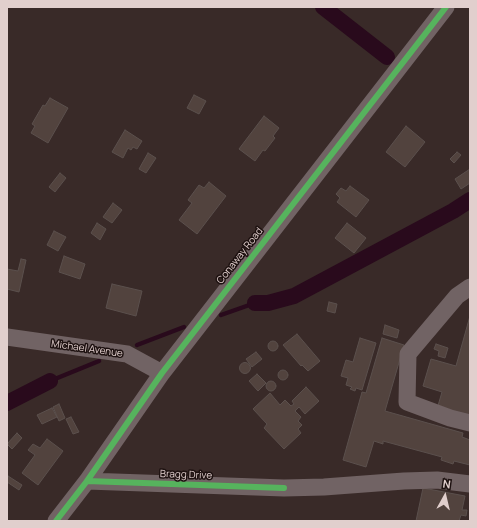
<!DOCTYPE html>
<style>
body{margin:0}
#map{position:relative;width:477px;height:528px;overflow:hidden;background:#392a28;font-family:Manrope,sans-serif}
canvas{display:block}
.frame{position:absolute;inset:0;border:8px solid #e1cfcd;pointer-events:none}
.north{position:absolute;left:425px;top:476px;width:40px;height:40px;-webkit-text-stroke:3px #1d1110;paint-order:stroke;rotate:8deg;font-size:11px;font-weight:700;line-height:16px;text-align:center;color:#e1cfcd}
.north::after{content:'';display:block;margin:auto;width:14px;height:18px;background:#e1cfcd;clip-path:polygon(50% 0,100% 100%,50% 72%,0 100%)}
</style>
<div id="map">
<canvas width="477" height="528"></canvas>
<div class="frame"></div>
<div class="north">N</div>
</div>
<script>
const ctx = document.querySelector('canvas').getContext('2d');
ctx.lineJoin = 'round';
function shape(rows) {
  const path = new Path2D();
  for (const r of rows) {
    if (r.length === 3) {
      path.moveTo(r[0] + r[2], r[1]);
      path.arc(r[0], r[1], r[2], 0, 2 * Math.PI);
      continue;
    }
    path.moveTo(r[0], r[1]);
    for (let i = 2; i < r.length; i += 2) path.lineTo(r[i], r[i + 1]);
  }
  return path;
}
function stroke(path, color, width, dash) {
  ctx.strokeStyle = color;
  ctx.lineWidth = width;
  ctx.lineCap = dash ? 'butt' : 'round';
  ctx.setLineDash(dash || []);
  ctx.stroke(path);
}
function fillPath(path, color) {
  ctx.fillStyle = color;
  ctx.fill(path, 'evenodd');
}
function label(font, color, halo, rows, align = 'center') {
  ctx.font = font + ' Manrope,sans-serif';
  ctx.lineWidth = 3;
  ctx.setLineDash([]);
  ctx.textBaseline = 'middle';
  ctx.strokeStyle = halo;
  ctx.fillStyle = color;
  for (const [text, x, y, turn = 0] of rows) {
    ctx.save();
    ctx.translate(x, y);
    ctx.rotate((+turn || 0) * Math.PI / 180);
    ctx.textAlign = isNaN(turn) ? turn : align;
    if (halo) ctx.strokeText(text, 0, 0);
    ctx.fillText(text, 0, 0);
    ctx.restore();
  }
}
const stream = shape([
 [221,315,255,303],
 [137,345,184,327],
 [50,381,99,361]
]);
const canal = shape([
 [323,7,387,57],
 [255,303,268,303,294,296,453,211,470,200],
 [7,403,50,381]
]);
const building = shape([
 [194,95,206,101,199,114,187,108,194,95],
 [50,98,68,108,48,143,31,133,35,126,32,124,43,105,45,106,50,98],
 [264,116,279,128,273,136,275,138,265,151,263,150,255,161,239,149,264,116],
 [406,126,425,142,405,167,386,152,406,126],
 [125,130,142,141,137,149,133,147,131,150,128,148,123,158,112,152,125,130],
 [457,152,461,155,454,163,450,159,457,152],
 [148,153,156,158,146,173,139,169,148,153],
 [470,169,470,183,461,189,455,179,470,169],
 [60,173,66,178,55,192,49,187,60,173],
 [209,182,226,196,197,234,179,220,192,203,188,200,199,185,204,188,209,182],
 [350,186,369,200,356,217,337,202,340,198,336,194,341,188,346,191,350,186],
 [113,203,122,210,112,223,103,217,113,203],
 [97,223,106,229,100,240,91,233,97,223],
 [347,223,366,238,354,253,335,238,347,223],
 [54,231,66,237,58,251,47,245,54,231],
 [64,256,85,264,80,279,59,272,64,256],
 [21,259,26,260,19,292,7,289,7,269,18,271,21,259],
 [112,284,142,291,136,316,106,308,112,284],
 [329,302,337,304,335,313,327,311,329,302],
 [470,316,470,419,437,409,442,392,423,386,431,359,456,366,470,316],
 [385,325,399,330,397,338,383,334,385,325],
 [297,334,320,361,308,371,302,365,301,366,283,345,297,334],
 [360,338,376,343,362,390,356,388,355,391,350,389,352,387,346,385,348,378,341,376,346,360,353,362,360,338],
 [382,338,404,345,385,411,463,433,462,437,470,440,470,465,454,461,453,464,441,460,442,457,383,441,383,444,374,441,366,467,343,460,362,392,366,393,382,338],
 [273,346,5],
 [436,344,448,348,445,358,438,356,439,351,434,349,436,344],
 [256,352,262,359,252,367,246,359,256,352],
 [245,368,5.5],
 [283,375,5],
 [257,374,266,383,258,391,249,381,257,374],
 [271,386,5],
 [306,387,319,401,305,414,299,407,295,411,301,417,298,421,302,425,298,429,301,433,284,449,264,428,267,424,253,409,270,393,280,405,285,400,291,406,294,404,292,401,306,387],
 [59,404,65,418,59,421,53,407,59,404],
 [52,408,57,417,42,424,37,415,52,408],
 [71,417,79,432,73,434,66,419,71,417],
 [17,433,22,438,12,449,7,444,17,433],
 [47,439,63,451,38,485,22,473,35,455,28,450,33,444,40,448,47,439],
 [8,476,22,485,19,490,7,482,8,476],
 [423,488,465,496,462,510,467,510,466,516,461,515,459,521,416,521,423,488]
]);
const minor = shape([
 [470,287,457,296,408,354,407,402,450,418,470,423],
 [7,337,127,354,162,373],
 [87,481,284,488,324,487,404,481,437,480,470,484],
 [56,521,87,481,162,373,446,7]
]);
const cycleway = shape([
 [87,481,284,488],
 [56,521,87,481,162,373,446,7]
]);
const streetNames = [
 ["Conaway Road",240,256,-52],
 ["Michael Avenue",87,349,8],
 ["Bragg Drive",186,475,2]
];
stroke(stream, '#290a1c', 4.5);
stroke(canal, '#290a1c', 16);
fillPath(building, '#52433e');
stroke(building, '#5b504d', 1);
stroke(minor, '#716364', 17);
stroke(cycleway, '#56b35d', 6);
label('10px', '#e1cfcd', '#1d1110', streetNames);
</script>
